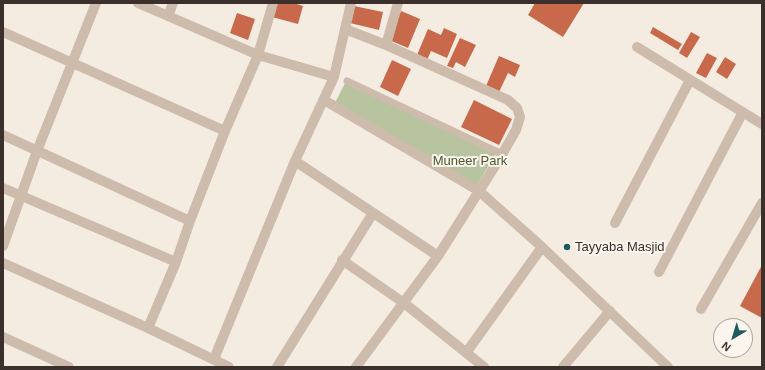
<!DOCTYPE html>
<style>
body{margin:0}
#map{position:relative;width:765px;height:370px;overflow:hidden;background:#f4ebe1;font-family:Arial,sans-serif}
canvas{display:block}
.frame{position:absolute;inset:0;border:4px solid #3b302b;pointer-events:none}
.north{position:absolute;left:713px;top:318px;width:40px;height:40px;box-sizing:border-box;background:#fbf5ee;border:1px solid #aea6a0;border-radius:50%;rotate:218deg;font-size:11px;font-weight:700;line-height:16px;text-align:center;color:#3b302b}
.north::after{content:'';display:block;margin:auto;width:14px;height:18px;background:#1f5a5e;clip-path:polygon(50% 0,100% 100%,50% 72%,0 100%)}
</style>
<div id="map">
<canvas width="765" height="370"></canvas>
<div class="frame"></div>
<div class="north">N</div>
</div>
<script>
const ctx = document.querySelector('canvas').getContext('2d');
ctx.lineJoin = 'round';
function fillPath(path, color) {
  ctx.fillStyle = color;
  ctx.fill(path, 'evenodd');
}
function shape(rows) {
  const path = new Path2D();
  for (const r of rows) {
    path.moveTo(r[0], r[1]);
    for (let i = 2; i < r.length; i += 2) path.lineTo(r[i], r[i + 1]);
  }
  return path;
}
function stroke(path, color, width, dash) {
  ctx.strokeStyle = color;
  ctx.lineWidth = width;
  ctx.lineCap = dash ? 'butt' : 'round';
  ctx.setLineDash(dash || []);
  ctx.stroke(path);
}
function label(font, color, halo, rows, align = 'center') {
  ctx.font = font + ' Arial,sans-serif';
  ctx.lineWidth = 4;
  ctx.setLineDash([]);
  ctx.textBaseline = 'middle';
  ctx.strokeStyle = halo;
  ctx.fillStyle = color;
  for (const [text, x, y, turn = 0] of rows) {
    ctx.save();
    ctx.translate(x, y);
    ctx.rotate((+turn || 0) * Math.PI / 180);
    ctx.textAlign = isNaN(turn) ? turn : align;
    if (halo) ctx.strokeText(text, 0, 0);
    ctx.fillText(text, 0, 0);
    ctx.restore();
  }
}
const green = shape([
 [345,83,496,153,476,187,335,103]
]);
const building = shape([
 [277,3,294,3,303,6,298,24,272,17],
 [535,3,584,3,563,37,528,15],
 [354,6,383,12,379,30,350,23],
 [401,11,420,19,408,48,389,40],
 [237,13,255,19,248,40,230,33],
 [653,27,682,44,678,50,650,33],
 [444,28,457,34,447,58,431,51,427,60,417,55,428,29,441,35],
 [691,32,700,37,687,58,679,53],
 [460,38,476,45,465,67,456,62,453,68,447,66],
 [707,53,717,58,706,78,696,73],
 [499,56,520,65,515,77,508,73,499,92,486,86],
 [725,57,736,64,727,79,716,72],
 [392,60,411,69,398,96,380,87],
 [474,100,512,119,499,145,461,127],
 [762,265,762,318,740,306]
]);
const lane = shape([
 [347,81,502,154]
]);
const street = shape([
 [138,3,258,55,334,77],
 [168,16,173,3],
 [345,29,386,45,508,100,517,108,520,117,516,130,500,158,438,256,356,367],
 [3,32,225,131],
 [386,45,398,3],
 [637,47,762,124],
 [324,100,479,191,542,247,668,367],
 [3,135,190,221],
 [295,161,438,256],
 [3,188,176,262],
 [615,223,690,80],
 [3,246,37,151,96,3],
 [342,260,404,303,484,367],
 [3,263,148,328,229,367],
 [659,272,743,112],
 [701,309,762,203],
 [148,328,176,262,190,221,225,131,258,55,273,3],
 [3,337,69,367],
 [466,353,542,247],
 [214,359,295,161,334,77,351,3],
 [277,367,373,213],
 [563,367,610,311]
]);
const markers = [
 [567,247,4,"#1f5a5e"]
];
const parkNames = [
 ["Muneer Park",470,161]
];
const poiNames = [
 ["Tayyaba Masjid",575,247]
];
fillPath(green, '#b8c4a0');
fillPath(building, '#c8694b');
stroke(lane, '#cdbbac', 7);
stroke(street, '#cdbbac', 10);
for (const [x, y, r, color] of markers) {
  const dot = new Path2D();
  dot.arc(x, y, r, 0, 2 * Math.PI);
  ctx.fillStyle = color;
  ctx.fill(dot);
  stroke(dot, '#fbf5ee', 1.5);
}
label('13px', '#4a5a2e', '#fbf5ee', parkNames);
label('13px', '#3b302b', '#fbf5ee', poiNames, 'left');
</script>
